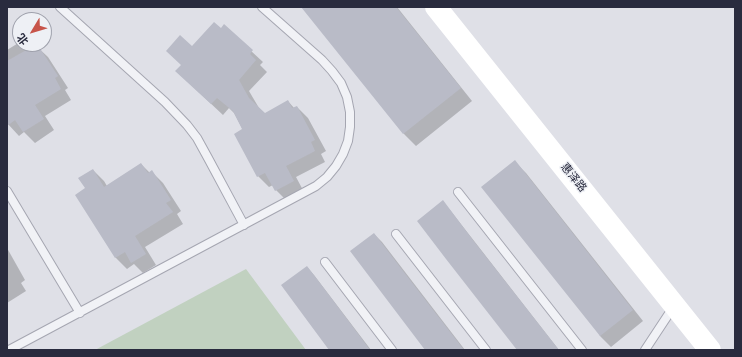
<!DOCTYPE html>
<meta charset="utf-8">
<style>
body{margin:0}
#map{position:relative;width:742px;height:357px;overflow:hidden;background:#dfe0e7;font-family:"Nunito Sans","Noto Sans SC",sans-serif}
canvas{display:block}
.frame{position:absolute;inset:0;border:8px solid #292b3e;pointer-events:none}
.north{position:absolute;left:12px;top:12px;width:40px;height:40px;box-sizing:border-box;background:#eef0f5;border:1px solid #9fa1ac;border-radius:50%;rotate:232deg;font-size:11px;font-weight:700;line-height:16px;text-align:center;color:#292b3e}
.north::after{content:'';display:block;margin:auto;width:14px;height:18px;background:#c7544a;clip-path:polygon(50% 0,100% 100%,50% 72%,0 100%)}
</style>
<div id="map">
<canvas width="742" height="357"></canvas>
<div class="frame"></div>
<div class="north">北</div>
</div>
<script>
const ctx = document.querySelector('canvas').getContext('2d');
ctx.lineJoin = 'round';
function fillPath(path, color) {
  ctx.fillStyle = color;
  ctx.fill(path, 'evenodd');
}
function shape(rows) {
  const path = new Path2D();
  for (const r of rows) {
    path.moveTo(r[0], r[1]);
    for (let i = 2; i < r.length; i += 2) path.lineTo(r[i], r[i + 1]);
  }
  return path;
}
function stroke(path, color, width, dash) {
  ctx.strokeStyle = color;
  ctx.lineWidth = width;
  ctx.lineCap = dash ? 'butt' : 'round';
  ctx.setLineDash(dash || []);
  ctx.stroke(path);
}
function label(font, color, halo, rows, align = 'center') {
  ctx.font = font + ' "Nunito Sans","Noto Sans SC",sans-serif';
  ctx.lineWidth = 3;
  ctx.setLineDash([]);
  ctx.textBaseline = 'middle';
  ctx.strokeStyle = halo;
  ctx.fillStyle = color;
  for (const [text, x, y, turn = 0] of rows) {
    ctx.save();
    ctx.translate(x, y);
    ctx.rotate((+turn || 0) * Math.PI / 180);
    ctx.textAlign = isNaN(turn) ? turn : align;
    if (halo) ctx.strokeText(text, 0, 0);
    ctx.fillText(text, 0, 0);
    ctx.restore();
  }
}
const green = shape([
 [246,269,306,350,95,350]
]);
const shadow = shape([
 [302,7,397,7,472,101,416,146,404,134],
 [224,26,263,62,260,65,267,72,249,91,259,108,265,114,288,101,294,108,297,107,308,118,326,151,321,154,325,162,296,177,304,192,287,201,276,190,273,185,269,187,258,176,243,130,234,113,229,108,223,115,176,71,182,65,192,48,221,29],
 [20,42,20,44,34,44,48,57,68,88,65,90,71,100,45,116,54,130,35,143,24,132,19,136,7,123,7,50],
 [515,162,526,173,643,321,611,347,600,336],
 [141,164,150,173,152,172,163,183,181,211,177,214,183,224,145,247,156,265,143,273,134,264,127,269,116,258,76,195,86,189,93,170,104,181,107,186],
 [443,202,450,210,559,350,518,350],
 [374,234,382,242,465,350,427,350],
 [7,248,25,280,21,283,26,291,7,303],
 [307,267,314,275,371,350,331,350]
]);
const building = shape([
 [301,7,396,7,461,88,403,134],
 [214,22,221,28,224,24,253,50,250,54,256,60,239,80,249,98,265,113,288,100,292,108,297,106,315,140,311,142,315,151,286,166,294,181,275,191,265,173,257,177,234,134,242,129,233,111,217,98,211,104,175,71,181,65,166,51,180,35,192,46],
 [37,44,58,76,55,78,61,89,35,105,44,119,23,132,15,120,7,126,7,61],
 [515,160,633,310,600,336,481,187],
 [141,163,148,173,152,170,171,200,166,203,173,212,135,236,146,254,131,263,125,252,115,258,75,195,85,188,78,178,93,169,104,187],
 [443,200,472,239,559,350,517,350,446,259,417,221],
 [374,233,403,271,464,350,425,350,350,251],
 [307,266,335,303,370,350,329,350,309,323,281,285]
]);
const lane = shape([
 [60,7,165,102,187,125,197,138,208,158,244,225],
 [7,191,80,313],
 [458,192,582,350],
 [396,234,486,350],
 [325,262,392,350],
 [9,350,316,186,327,177,336,166,343,154,348,141,350,127,350,112,347,97,341,83,332,71,322,60,262,7],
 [645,350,674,306]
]);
const secondary = shape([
 [436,7,710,350]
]);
const streetNames = [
 ["惠泽路",573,178,51]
];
fillPath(green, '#c1d1c0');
fillPath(shadow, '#0003');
fillPath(building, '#b9bbc7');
stroke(lane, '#a5a6b1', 10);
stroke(lane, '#f1f2f6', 8);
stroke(secondary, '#fff', 22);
label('11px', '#292b3e', '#eef0f5', streetNames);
</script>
